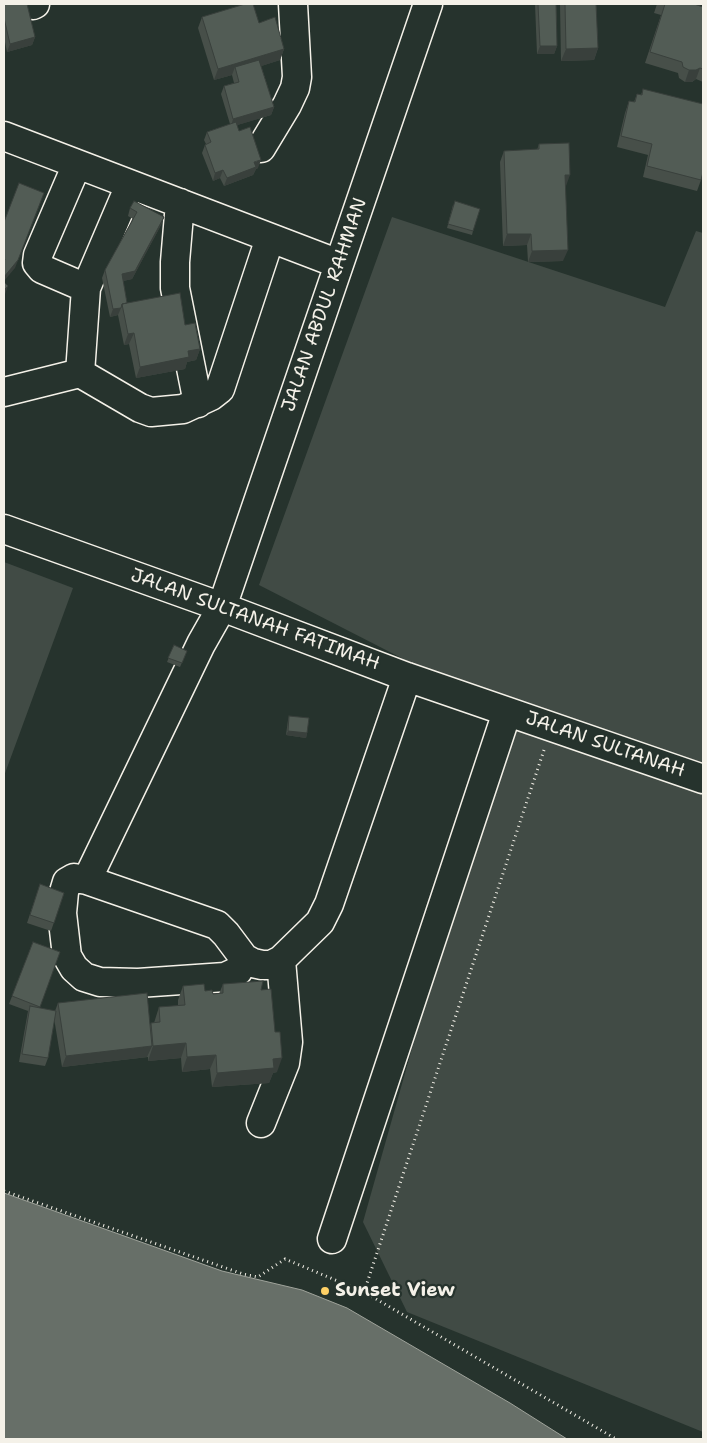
<!DOCTYPE html>
<style>
body{margin:0}
#map{position:relative;width:707px;height:1443px;overflow:hidden;background:#26332d;font-family:"Shantell Sans",sans-serif}
canvas{display:block}
.frame{position:absolute;inset:0;border:5px solid #f4f1e8;pointer-events:none}
</style>
<div id="map">
<canvas width="707" height="1443"></canvas>
<div class="frame"></div>
</div>
<script>
const ctx = document.querySelector('canvas').getContext('2d');
ctx.lineJoin = 'round';
function fillPath(path, color) {
  ctx.fillStyle = color;
  ctx.fill(path, 'evenodd');
}
function shape(rows) {
  const path = new Path2D();
  for (const r of rows) {
    path.moveTo(r[0], r[1]);
    for (let i = 2; i < r.length; i += 2) path.lineTo(r[i], r[i + 1]);
  }
  return path;
}
function stroke(path, color, width, dash) {
  ctx.strokeStyle = color;
  ctx.lineWidth = width;
  ctx.lineCap = dash ? 'butt' : 'round';
  ctx.setLineDash(dash || []);
  ctx.stroke(path);
}
function label(font, color, halo, rows, align = 'center') {
  ctx.font = font + ' "Shantell Sans",sans-serif';
  ctx.lineWidth = 4.5;
  ctx.setLineDash([]);
  ctx.textBaseline = 'middle';
  ctx.strokeStyle = halo;
  ctx.fillStyle = color;
  for (const [text, x, y, turn = 0] of rows) {
    ctx.save();
    ctx.translate(x, y);
    ctx.rotate((+turn || 0) * Math.PI / 180);
    ctx.textAlign = isNaN(turn) ? turn : align;
    if (halo) ctx.strokeText(text, 0, 0);
    ctx.fillText(text, 0, 0);
    ctx.restore();
  }
}
const green = shape([
 [392,217,665,307,696,231,703,233,703,1432,407,1312,363,1222,507,712,259,585],
 [4,562,73,588,4,776]
]);
const water = shape([
 [4,1193,222,1271,302,1290,347,1308,510,1403,567,1439,4,1439,4,1193]
]);
const path = shape([
 [544,750,364,1292,616,1439],
 [4,1191,243,1274,258,1277,285,1259,364,1292]
]);
const minor = shape([
 [33,5,35,4],
 [4,136,339,264],
 [261,148,287,105,295,88,297,77,293,4],
 [77,164,38,255,37,263,42,269,86,288,130,185],
 [180,203,175,262,175,288,198,403],
 [80,373,140,408,151,412,183,409,211,396,220,389,270,238],
 [4,392,80,373,86,288],
 [4,529,222,607,407,677,703,779],
 [87,880,217,925,226,934,244,958,253,963,262,965,271,965,281,960,320,922,329,904,407,677],
 [244,958,238,971,225,977,138,983,100,982,84,977,74,968,67,956,62,913,64,892,67,882,74,878,87,880,201,644,222,607,428,4],
 [261,1123,285,1063,288,1042,281,960],
 [332,1239,507,712]
]);
const wall = shape([
 [4,4,35,37,32,45,7,52,4,37],
 [535,4,556,4,557,46,554,54,537,54],
 [560,4,614,4,596,4,598,48,594,60,561,61],
 [657,4,694,4,703,7,703,82,696,79,692,82,685,82,679,78,678,73,645,63,661,15,654,13],
 [202,17,259,23,284,49,280,60,261,66,274,107,271,115,237,125,239,131,258,168,256,169,253,175,224,186,220,178,213,181,202,153,205,145,206,144,204,140,207,132,230,124,221,94,224,86,234,83,232,75,214,80,198,28],
 [643,89,701,180,697,191,643,177,648,155,617,147,625,113,629,101,634,102,637,94,641,95],
 [539,144,566,186,565,186,563,261,528,262,527,245,503,246,500,162,504,151,537,150],
 [453,205,473,231,472,235,447,228],
 [130,208,164,217,161,225,132,279,123,281,127,303,185,325,200,349,196,360,187,362,185,369,136,378,129,344,124,345,118,315,110,317,102,278,105,270,133,219,128,216],
 [174,645,187,651,180,667,167,662],
 [289,716,307,733,306,738,286,735,288,720],
 [40,884,64,893,51,931,27,923],
 [33,942,60,952,39,1008,55,1011,58,1003,150,1026,151,1023,154,1023,159,1007,178,1006,178,1000,183,986,205,991,213,994,219,994,223,984,261,990,277,1072,273,1073,269,1083,212,1087,210,1069,182,1072,181,1058,148,1061,148,1057,62,1067,54,1018,48,1058,45,1066,19,1062,28,1011,9,1004]
]);
const shadedWall = shape([
 [35,37,32,45,7,52,10,44],
 [540,46,557,46,554,54,537,54],
 [598,48,594,60,561,61,566,49],
 [284,49,280,60,237,74,235,67,232,75,214,80,218,69],
 [700,68,696,79,692,82,685,82,689,70],
 [274,107,271,115,231,127,233,119],
 [261,160,258,168,256,169,253,175,224,186,227,178,254,162],
 [223,170,220,178,213,181,215,173],
 [565,175,570,175,566,186,561,186],
 [41,201,15,268,4,281,4,277],
 [164,217,161,225,132,279,119,282,122,274],
 [507,234,531,234,527,245,503,246],
 [568,250,563,261,528,262,532,251],
 [8,286,4,297,4,290],
 [121,308,118,315,110,317,113,309],
 [134,333,129,344,124,345,128,334],
 [200,349,196,360,187,362,185,369,136,378,140,367,188,351],
 [288,731,307,733,306,738,286,735],
 [186,1043,181,1058,148,1061,153,1046],
 [152,1046,147,1057,62,1067,66,1056],
 [216,1055,210,1069,182,1072,187,1057],
 [282,1058,277,1072,273,1073,269,1083,212,1087,217,1073,273,1059]
]);
const building = shape([
 [4,4,27,4,35,37,10,44,4,18,4,4],
 [245,4,253,4,259,23,275,17,284,49,218,69,202,17,245,4],
 [538,4,556,4,557,46,540,46,538,4],
 [565,4,596,4,598,48,566,49,565,4],
 [665,4,694,4,703,7,703,69,700,68,696,70,689,70,683,67,682,62,650,52,665,4],
 [259,60,274,107,233,119,224,86,239,82,235,67,259,60],
 [643,89,703,104,703,172,701,180,647,166,652,144,621,136,629,101,635,102,637,94,642,95,643,89],
 [236,122,239,131,250,127,261,160,254,162,256,167,227,178,223,170,215,173,205,145,211,142,207,132,236,122],
 [569,143,570,175,565,175,568,250,532,251,531,234,507,234,504,151,539,149,539,144,569,143],
 [19,183,44,193,18,260,4,277,4,261,5,259,4,259,4,222,19,183],
 [134,201,164,217,135,271,122,274,127,303,122,304,121,308,113,309,105,270,137,212,130,208,134,201],
 [455,201,480,209,473,231,448,224,455,201],
 [4,282,8,286,4,290,4,282],
 [180,293,185,325,195,323,200,349,188,351,189,357,140,367,134,333,128,334,122,304,180,293],
 [174,645,187,651,182,663,168,658,174,645],
 [289,716,309,718,307,733,288,731,289,716],
 [40,884,64,893,54,923,30,915,40,884],
 [33,942,60,952,40,1007,12,996,33,942],
 [263,981,261,990,271,989,275,1032,280,1032,282,1058,273,1059,274,1068,217,1073,216,1055,187,1057,186,1043,153,1046,151,1023,160,1022,159,1007,185,1005,183,986,204,984,205,991,212,990,213,994,223,993,223,984,263,981],
 [147,993,152,1046,66,1056,58,1003,147,993],
 [30,1006,56,1011,48,1058,22,1054,30,1006]
]);
const markers = [
 [325,1291,5,"#ffd166"]
];
const streetNames = [
 ["JALAN ABDUL RAHMAN",325,305,-71],
 ["JALAN SULTANAH FATIMAH",255,620,20],
 ["JALAN SULTANAH",605,745,19]
];
const poiNames = [
 ["Sunset View",335,1291]
];
fillPath(green, '#414b45');
fillPath(water, '#676f68');
stroke(water, '#9fa39b', 1);
stroke(minor, '#f4f1e8', 31);
stroke(path, '#f4f1e8', 3, [1, 4]);
stroke(minor, '#26332d', 28);
fillPath(wall, '#474f49');
fillPath(shadedWall, '#39403c');
fillPath(building, '#525c55');
stroke(building, '#39403c', 1);
for (const [x, y, r, color] of markers) {
  const dot = new Path2D();
  dot.arc(x, y, r, 0, 2 * Math.PI);
  ctx.fillStyle = color;
  ctx.fill(dot);
  stroke(dot, '#26332d', 2);
}
label('19px', '#f4f1e8', '#26332d', streetNames);
label('bold 19px', '#f4f1e8', '#26332d', poiNames, 'left');
</script>
